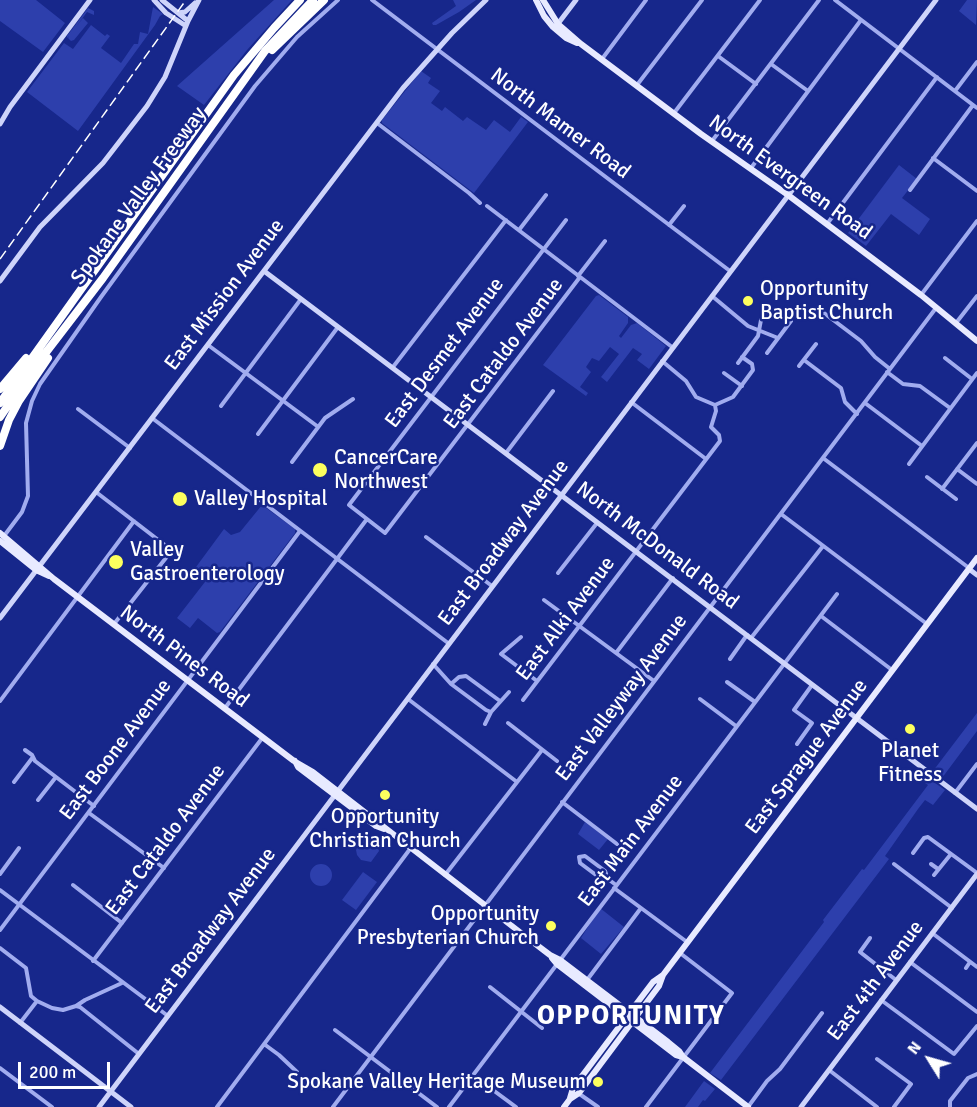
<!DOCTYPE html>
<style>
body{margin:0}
#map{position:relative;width:977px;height:1107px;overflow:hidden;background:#17278b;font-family:Signika,sans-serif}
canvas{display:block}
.north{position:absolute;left:899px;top:1029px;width:60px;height:60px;-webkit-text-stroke:4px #17278b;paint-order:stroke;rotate:307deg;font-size:16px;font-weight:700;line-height:24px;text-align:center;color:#fff}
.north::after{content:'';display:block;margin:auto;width:21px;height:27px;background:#fff;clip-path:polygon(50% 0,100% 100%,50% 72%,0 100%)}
.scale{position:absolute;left:18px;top:1062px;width:92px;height:27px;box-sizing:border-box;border:3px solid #fff;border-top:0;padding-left:8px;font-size:18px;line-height:21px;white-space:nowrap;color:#fff;-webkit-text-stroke:4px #17278b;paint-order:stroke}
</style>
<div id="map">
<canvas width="977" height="1107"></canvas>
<div class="north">N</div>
<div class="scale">200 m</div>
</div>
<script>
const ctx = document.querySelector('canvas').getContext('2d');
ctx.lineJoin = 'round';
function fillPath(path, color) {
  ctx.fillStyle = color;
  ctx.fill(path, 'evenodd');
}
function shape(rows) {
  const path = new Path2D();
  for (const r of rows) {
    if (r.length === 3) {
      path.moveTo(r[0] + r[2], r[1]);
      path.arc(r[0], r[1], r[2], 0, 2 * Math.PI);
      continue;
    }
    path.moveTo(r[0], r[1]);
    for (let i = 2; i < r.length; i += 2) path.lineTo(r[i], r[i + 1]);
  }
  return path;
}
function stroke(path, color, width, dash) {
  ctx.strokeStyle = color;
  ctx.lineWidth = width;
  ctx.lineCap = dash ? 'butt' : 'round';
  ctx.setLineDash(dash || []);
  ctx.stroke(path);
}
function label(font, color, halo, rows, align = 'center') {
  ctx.font = font + ' Signika,sans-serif';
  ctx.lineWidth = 5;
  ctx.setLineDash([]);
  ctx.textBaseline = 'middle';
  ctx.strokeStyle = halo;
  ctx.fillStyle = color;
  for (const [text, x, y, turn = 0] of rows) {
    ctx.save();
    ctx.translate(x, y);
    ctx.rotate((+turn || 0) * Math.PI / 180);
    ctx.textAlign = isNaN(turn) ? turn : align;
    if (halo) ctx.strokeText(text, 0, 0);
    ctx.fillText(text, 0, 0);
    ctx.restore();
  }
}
const green = shape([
 [0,0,36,0,65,23,43,52,0,21],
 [274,0,292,0,247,50,204,105,177,86],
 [453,0,476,0,459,12,436,25,433,25,432,23,456,6],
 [967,0,977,0,976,25,959,11],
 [153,7,163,14,160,16,155,25,78,131,27,92,64,43,73,49,91,25,105,36,107,34,110,36,101,48,121,63,134,44,138,44,140,32,148,34],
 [88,8,94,11,94,15,87,12,76,27,83,18,88,23,74,40,71,41,68,38,69,36,67,38,67,36],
 [421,71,431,78,428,83,440,91,431,103,442,111,445,107,463,121,467,117,486,130,494,120,510,132,521,117,528,122,474,193,382,123,382,120],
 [899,165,917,179,902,198,930,219,919,235,891,214,866,246,848,233],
 [599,295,628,317,628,323,619,336,621,338,631,325,637,323,666,346,649,369,637,360,642,354,633,348,607,382,601,377,619,354,610,347,599,361,592,358,586,367,591,372,580,387,588,393,586,396,543,365,596,296],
 [262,505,295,529,295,533,220,632,217,633,198,618,190,628,177,618,208,578,196,567,224,529,231,535,240,532],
 [977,713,977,731,942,778,933,771],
 [928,778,945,790,933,805,925,800,918,809,885,856,889,859,721,1080,710,1073,824,922,823,920,862,869,864,870,928,785,925,783],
 [585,822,608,839,599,850,578,834],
 [366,837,378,847,379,851,371,862,361,860,357,855,356,850,359,843],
 [321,875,11],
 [363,872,377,882,356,910,342,900],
 [600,908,624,927,601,954,581,938],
 [704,1081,715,1089,705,1101,703,1100,698,1107,685,1107]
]);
const street = shape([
 [372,0,730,271],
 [835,0,977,108],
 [718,56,756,84],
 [602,59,646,0],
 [771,64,808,91],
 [637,85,702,0],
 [955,91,977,62],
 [674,113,760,0],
 [377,123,469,193,480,203],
 [712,141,819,0],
 [933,158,977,191],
 [751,168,861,20],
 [910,190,973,105],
 [487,206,672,347],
 [566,220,349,505,385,533,580,277],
 [827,224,937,77],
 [669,225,684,206],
 [519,230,546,195],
 [578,276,605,241],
 [921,295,977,221],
 [712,296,748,326,778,338],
 [824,313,861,341,875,357,890,369],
 [956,323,977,296],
 [208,345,317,426],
 [767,353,791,321],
 [945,358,972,379],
 [804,360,841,388,845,402,857,414],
 [662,361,686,381,696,397,715,405,733,397,753,370,752,364,742,357],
 [738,363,758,336,761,320,771,307],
 [799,366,816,344],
 [393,367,506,220],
 [887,372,903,384,920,386,950,408],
 [724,373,742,386],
 [631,402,706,459],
 [865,403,922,446],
 [221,406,301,299],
 [78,409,130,448],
 [152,418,448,643],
 [258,434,338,327],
 [506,453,553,391],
 [823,458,969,568],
 [292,462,325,418,353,399],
 [909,464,977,373],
 [957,469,977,484],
 [927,477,956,499],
 [942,489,977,443],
 [96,492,170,549,169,554,114,624],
 [781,514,927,624],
 [4,536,22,512,28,496,26,423,32,401,40,384,101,297,255,86,297,37,338,0],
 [426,537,492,586],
 [558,573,597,523],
 [544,600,654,681],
 [821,616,892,670],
 [521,637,501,654,537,681],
 [751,638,823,546],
 [616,653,673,578],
 [730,659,747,635],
 [433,664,451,684,486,710,491,712],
 [727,682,755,702],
 [451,684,459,677,466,676,500,701],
 [408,699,517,782],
 [700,699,736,726],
 [523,700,720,441,719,435,711,427,716,411,715,405],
 [0,701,134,521],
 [225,708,367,519],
 [508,723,557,761],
 [485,724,491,712,509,692],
 [797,744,812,723,794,710,812,685],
 [25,750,32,755,35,761,94,806],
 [14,782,33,757],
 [955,793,977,764],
 [38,800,56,777],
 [562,802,617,844],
 [89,813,164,868],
 [913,853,924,838,928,837,977,873],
 [894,864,952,908],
 [931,864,938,869],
 [0,874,19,848],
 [445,875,542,750],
 [934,875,951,854],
 [608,879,605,871,585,856,579,857,580,863,600,878,608,879,616,885],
 [73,885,122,923],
 [614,888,687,942],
 [0,890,168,1016],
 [0,930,300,531],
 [932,933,977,967],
 [870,938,860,952,896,980],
 [0,948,26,968,31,996,37,1001,52,1008,63,1010,76,1006,80,1007,139,1054],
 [93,961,263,737],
 [910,962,977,1012],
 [966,968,970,962],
 [587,980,641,908],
 [490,987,542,1028],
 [881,1000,954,1054,977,1026],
 [76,1006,85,1000,122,983],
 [20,1023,37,1001],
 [335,1030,437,1107],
 [264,1044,279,1055,297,1072],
 [877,1059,911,1084,894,1107],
 [0,1068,52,1107],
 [829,1070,877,1107],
 [474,1076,516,1107],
 [578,1093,598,1107],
 [217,1107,410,849],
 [333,1107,936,308],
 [449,1107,837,594],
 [646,1107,732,993,680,953],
 [748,1107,767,1081,780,1069,822,1013],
 [950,1107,950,1101,968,1078,977,1074]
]);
const secondary = shape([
 [154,0,166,13,186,26],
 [162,0,188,21],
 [178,13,185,12,195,3],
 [557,25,576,0],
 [0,124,10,107,90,0],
 [264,271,977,809],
 [0,281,40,227,103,163,147,106,165,77,188,21,199,0],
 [969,569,977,575],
 [0,618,403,88,452,33,486,0],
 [0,1007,131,1107],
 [99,1107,936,0],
 [801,1107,977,874]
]);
const primary = shape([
 [536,0,544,16,553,27,566,38,577,43],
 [543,0,558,24,581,44,701,134,788,195,921,295,977,341],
 [0,533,54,579,294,761,313,772,521,933,550,955,560,960,668,1042,679,1051,683,1057],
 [0,541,36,570,49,576],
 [295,761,298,767,376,826,384,829],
 [552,958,557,964,676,1055,683,1057,748,1107],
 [570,1098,573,1088,631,1011,653,982,663,975],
 [564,1107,570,1099,579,1093,635,1018,659,986,663,975,977,558]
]);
const highway = shape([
 [272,50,324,0],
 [0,389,26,358],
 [0,403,234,75,274,28,300,0],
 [0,417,34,368,103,278,265,51,313,0],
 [0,446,9,420,19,401,48,358]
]);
const rail = shape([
 [0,259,186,0]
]);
const markers = [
 [748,301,6,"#fdff5e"],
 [320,470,8,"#fdff5e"],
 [180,499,8,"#fdff5e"],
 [116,562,8,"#fdff5e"],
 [910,729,6,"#fdff5e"],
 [385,795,6,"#fdff5e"],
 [551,926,6,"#fdff5e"],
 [598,1082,6,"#fdff5e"]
];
const streetNames = [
 ["North Mamer Road",560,124,37],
 ["North Evergreen Road",790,178,36],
 ["Spokane Valley Freeway",139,196,-54],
 ["East Mission Avenue",225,295,-53],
 ["East Desmet Avenue",445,353,-53],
 ["East Cataldo Avenue",504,354,-53],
 ["East Broadway Avenue",504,543,-53],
 ["North McDonald Road",657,546,37],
 ["East Alki Avenue",566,619,-53],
 ["North Pines Road",184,657,37],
 ["East Valleyway Avenue",622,698,-53],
 ["East Boone Avenue",116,750,-53],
 ["East Sprague Avenue",807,757,-53],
 ["East Cataldo Avenue",166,840,-53],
 ["East Main Avenue",631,841,-53],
 ["East Broadway Avenue",211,931,-53],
 ["East 4th Avenue",876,981,-53]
];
const poiNames = [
 ["Opportunity",760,289],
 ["Baptist Church",760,313],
 ["CancerCare",334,458],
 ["Northwest",334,482],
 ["Valley Hospital",194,499],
 ["Valley",130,550],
 ["Gastroenterology",130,574],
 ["Planet",910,751,"center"],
 ["Fitness",910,775,"center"],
 ["Opportunity",385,817,"center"],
 ["Christian Church",385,841,"center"],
 ["Opportunity",539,914,"right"],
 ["Presbyterian Church",539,938,"right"],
 ["Spokane Valley Heritage Museum",586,1082,"right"]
];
const districtNames = [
 ["OPPORTUNITY",631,1017]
];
fillPath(green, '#2d3fac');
stroke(street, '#a1acef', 4);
stroke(secondary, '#ced4fa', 5);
stroke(primary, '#e8eaff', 6);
stroke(highway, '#fff', 8);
stroke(rail, '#fff', 1.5, [10, 4.5]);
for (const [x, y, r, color] of markers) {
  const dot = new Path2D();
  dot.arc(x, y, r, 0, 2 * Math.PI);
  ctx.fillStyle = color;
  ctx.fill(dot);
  stroke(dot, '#17278b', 2);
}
label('21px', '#fff', '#17278b', streetNames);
label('21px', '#fff', '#17278b', poiNames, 'left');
ctx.letterSpacing = '1.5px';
label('bold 27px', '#fff', '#17278b', districtNames);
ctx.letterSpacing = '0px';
</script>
